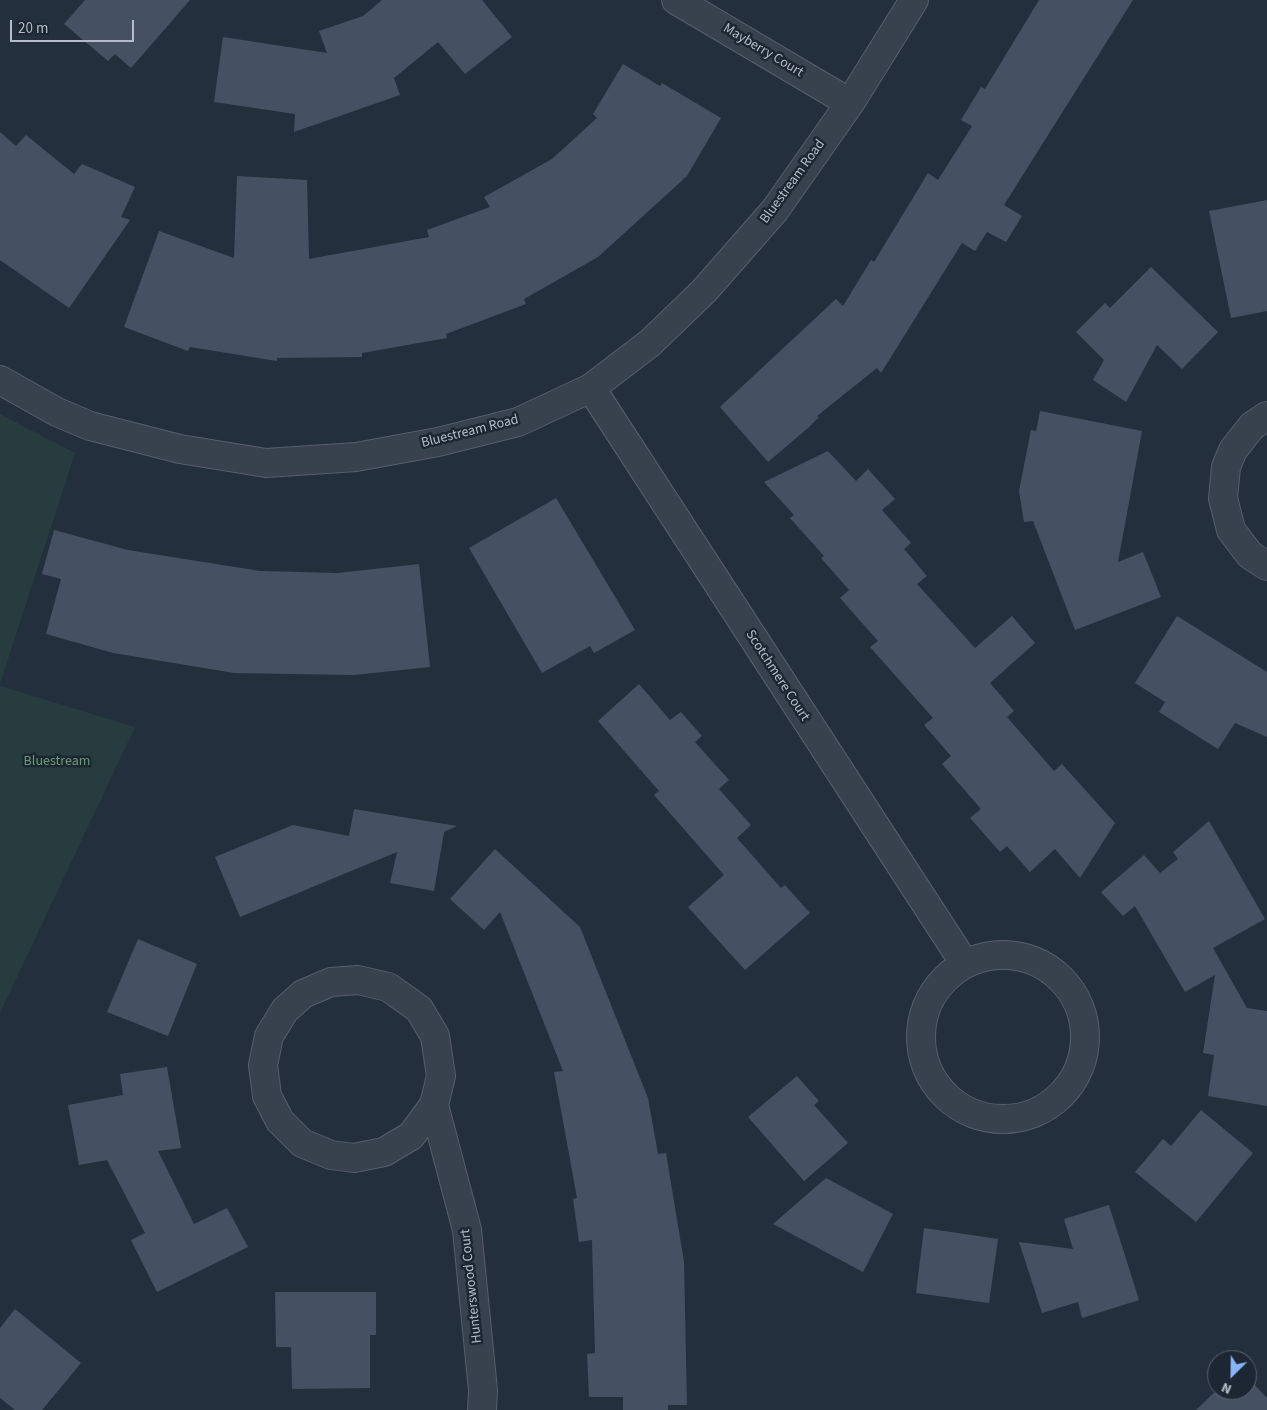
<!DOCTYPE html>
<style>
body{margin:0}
#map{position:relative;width:1267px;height:1410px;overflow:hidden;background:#242f3e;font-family:"Source Sans 3",sans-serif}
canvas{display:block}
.north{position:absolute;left:1207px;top:1350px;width:50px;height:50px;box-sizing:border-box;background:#1d2633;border:1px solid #59626f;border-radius:50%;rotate:203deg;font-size:14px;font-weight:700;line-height:20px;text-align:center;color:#b4bcc9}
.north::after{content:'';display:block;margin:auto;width:18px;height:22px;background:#8ab4f8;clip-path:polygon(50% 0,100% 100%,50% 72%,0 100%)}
.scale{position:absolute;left:10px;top:20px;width:124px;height:22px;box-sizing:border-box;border:2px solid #b4bcc9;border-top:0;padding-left:6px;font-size:15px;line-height:18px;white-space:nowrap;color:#b4bcc9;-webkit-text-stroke:4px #1d2633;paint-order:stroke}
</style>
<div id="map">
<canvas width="1267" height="1410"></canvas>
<div class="north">N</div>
<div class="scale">20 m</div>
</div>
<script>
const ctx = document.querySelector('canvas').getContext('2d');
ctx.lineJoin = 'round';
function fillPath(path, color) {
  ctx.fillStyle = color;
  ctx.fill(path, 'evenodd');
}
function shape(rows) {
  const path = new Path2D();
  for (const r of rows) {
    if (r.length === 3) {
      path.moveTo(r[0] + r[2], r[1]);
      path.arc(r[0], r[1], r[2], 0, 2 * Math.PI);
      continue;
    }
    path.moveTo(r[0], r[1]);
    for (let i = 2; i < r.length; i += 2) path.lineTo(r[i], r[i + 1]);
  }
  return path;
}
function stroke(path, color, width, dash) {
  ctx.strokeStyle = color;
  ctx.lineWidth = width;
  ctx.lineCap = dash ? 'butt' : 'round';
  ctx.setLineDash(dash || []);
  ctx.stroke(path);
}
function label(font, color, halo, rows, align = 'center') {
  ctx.font = font + ' "Source Sans 3",sans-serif';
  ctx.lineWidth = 5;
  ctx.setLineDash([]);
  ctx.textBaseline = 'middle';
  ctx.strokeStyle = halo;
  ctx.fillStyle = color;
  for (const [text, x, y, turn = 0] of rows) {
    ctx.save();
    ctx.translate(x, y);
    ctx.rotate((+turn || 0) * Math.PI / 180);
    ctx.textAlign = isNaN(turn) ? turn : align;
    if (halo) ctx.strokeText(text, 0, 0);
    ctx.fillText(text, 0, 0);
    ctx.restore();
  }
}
const green = shape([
 [0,414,75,453,0,684],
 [0,686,135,727,0,1013]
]);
const building = shape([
 [85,0,190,0,131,68,115,54,108,61,64,24],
 [382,0,482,0,512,37,465,74,438,42,394,78,400,95,294,132,295,114,214,102,223,37,327,53,319,31,363,16],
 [1039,0,1133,0,1004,205,1022,216,1006,242,987,232,975,251,962,243,881,373,877,368,817,416,819,417,808,428,768,462,720,407,836,299,843,306,871,260,874,262,928,173,938,180,972,126,961,120,981,87,985,89],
 [623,64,660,86,662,83,721,118,687,176,598,257,524,299,526,304,446,334,447,338,362,353,362,357,277,358,277,361,190,347,188,351,124,327,159,231,234,258,237,176,307,180,309,259,429,237,427,230,490,207,484,197,552,159,597,118,593,114],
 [0,132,16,146,26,135,74,174,82,164,135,187,121,217,130,220,69,308,0,260],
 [1267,200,1267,311,1231,318,1209,211],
 [1151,267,1218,332,1182,369,1157,345,1126,402,1093,380,1104,360,1076,332,1105,303,1110,308],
 [1040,411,1142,431,1118,562,1143,552,1161,597,1075,630,1033,521,1024,522,1019,491,1031,430,1036,431],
 [828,451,856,481,868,469,895,499,882,510,911,543,904,549,927,576,917,584,975,648,1012,616,1035,643,990,683,1014,711,1007,717,1054,771,1062,764,1115,823,1080,878,1055,849,1030,872,1007,846,1000,852,970,818,981,809,942,764,951,756,924,725,933,718,870,647,878,641,840,598,849,590,821,558,824,556,790,518,794,515,764,482],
 [556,498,635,630,594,653,590,646,542,673,469,548],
 [54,530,128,550,260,571,338,573,419,564,430,667,354,675,234,673,113,653,46,634,61,579,42,574],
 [1177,616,1267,672,1267,737,1235,723,1218,749,1159,712,1165,702,1135,683],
 [639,684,670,720,681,712,702,736,695,742,729,780,719,789,751,825,737,838,781,888,785,885,810,913,745,970,688,907,724,875,654,795,659,791,598,721],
 [354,809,457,826,444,832,434,891,390,883,397,852,240,917,215,857,293,825,349,836],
 [1209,821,1265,919,1213,948,1247,1008,1267,1011,1267,1106,1208,1096,1214,1055,1203,1053,1215,975,1185,992,1135,906,1123,916,1101,892,1144,855,1160,873,1178,859,1173,852],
 [495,849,580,927,648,1098,658,1154,666,1153,684,1262,687,1405,668,1405,668,1410,623,1410,623,1397,589,1397,587,1354,595,1353,592,1240,579,1242,573,1199,577,1198,554,1072,563,1071,500,912,484,930,450,899],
 [138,939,197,964,168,1036,107,1012],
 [167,1067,181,1148,158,1151,194,1224,227,1208,248,1247,157,1292,131,1240,145,1233,107,1160,79,1165,68,1105,123,1095,120,1074],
 [797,1076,819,1101,814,1105,848,1143,804,1181,748,1117],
 [1201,1110,1253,1153,1196,1222,1135,1172,1163,1139,1171,1146],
 [826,1178,893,1214,863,1272,773,1224],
 [1109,1205,1139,1300,1082,1318,1078,1302,1042,1313,1019,1242,1073,1249,1064,1219],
 [924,1228,998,1239,989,1303,916,1293],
 [275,1292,376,1292,376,1335,370,1335,370,1388,292,1389,291,1347,276,1347],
 [15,1309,81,1363,42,1410,15,1410,0,1398,0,1328],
 [1247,1377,1267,1398,1267,1410,1196,1410,1217,1390,1247,1390]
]);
const minor = shape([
 [676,0,850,103],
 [0,380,57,412,90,426,180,449,266,463,356,457,438,442,518,422,591,388,650,343,704,291,775,210,850,103,914,0],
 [591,388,965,964],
 [1267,416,1252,426,1233,450,1226,467,1223,498,1231,530,1250,555,1267,566],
 [1003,1037,82],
 [434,1105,411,1136,384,1152,354,1158,331,1155,302,1143,280,1121,267,1096,263,1065,269,1036,285,1010,303,994,331,982,358,980,388,987,419,1009,435,1036,441,1076,434,1105,467,1230,483,1390,482,1410]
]);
const streetNames = [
 ["Mayberry Court",763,51,31],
 ["Bluestream Road",793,182,-54],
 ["Bluestream Road",470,432,-14],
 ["Scotchmere Court",777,676,57],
 ["Hunterswood Court",472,1286,-96]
];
const parkNames = [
 ["Bluestream",57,762]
];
fillPath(green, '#263c3f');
fillPath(building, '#455162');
stroke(minor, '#565f6c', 30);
stroke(minor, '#38414e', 28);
label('14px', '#b4bcc9', '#1d2633', streetNames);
label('14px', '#6b9a76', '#1d2633', parkNames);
</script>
